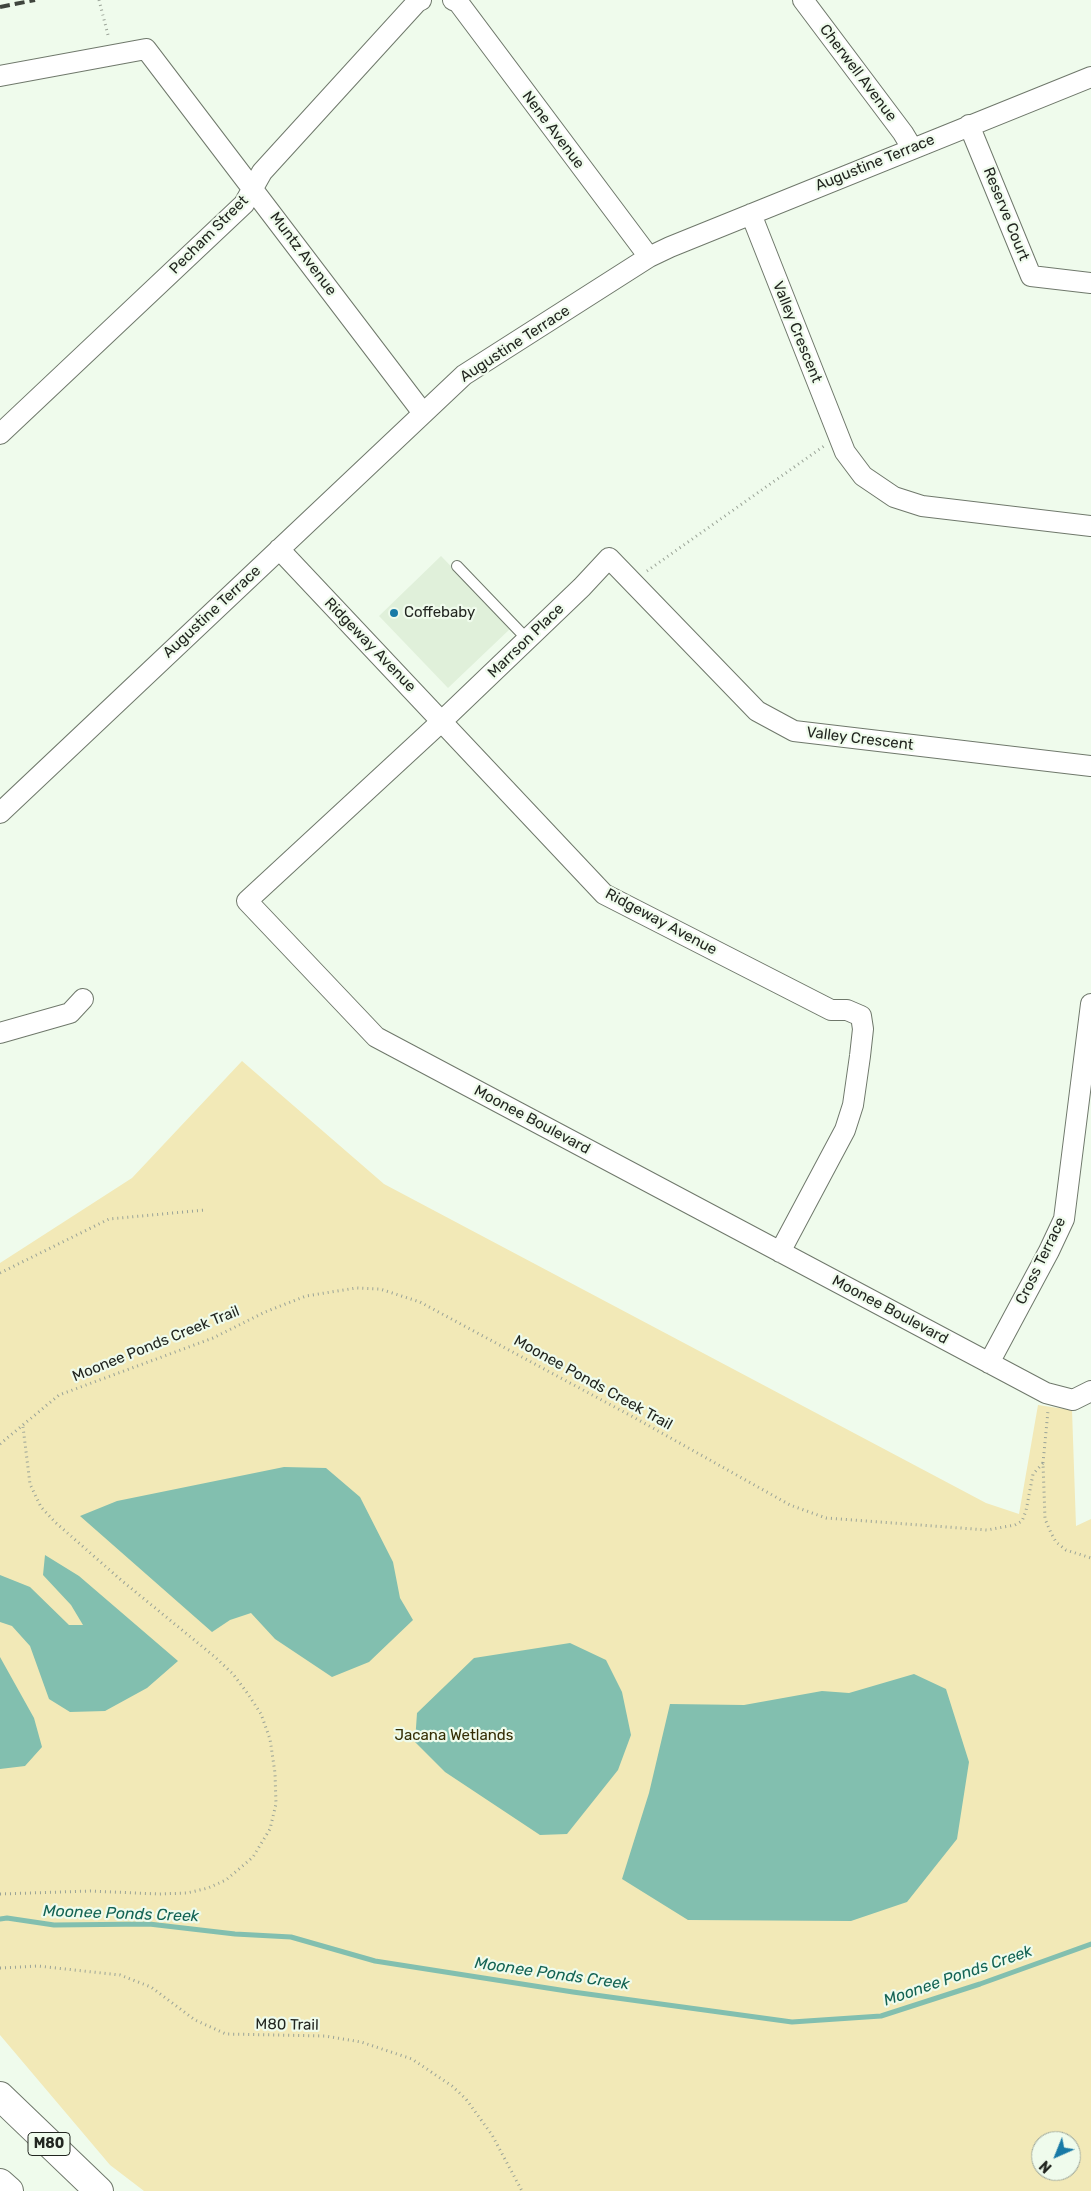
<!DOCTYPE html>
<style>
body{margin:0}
#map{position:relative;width:1091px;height:2191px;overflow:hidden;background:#effbec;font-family:Rubik,sans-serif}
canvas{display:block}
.north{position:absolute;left:1031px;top:2131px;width:50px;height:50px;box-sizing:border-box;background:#effbec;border:1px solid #9da69a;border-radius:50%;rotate:224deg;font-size:14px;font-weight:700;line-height:20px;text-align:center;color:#222620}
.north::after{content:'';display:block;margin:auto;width:18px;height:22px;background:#187aa6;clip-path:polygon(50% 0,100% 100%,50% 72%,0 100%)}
</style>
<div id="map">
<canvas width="1091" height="2191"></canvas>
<div class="north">N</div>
</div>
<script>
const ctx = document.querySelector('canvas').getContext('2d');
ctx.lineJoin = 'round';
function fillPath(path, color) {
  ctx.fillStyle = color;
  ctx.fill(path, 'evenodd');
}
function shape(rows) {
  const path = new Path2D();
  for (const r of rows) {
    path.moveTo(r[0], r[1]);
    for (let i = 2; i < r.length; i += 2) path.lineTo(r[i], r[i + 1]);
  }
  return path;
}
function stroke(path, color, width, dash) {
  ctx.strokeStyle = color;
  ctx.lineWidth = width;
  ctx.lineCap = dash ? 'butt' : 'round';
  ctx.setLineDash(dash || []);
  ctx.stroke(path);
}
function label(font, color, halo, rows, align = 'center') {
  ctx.font = font + ' Rubik,sans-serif';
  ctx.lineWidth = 4.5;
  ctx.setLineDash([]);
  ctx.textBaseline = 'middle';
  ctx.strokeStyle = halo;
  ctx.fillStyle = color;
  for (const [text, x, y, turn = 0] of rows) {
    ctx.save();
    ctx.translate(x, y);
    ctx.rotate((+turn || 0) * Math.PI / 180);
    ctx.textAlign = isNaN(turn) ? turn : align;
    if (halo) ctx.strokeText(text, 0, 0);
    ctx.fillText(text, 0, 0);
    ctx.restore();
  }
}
const built = shape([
 [441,556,511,628,448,688,379,616]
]);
const green = shape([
 [242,1061,384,1184,986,1503,1019,1514,1038,1405,1072,1410,1076,1526,1091,1519,1091,2191,144,2191,110,2165,0,2035,0,1263,132,1178],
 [1041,2141,1071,2141,1071,2171,1041,2171]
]);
const water = shape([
 [284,1467,326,1468,360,1497,393,1562,400,1598,413,1620,369,1662,332,1677,275,1639,251,1613,230,1620,212,1632,80,1516,117,1501],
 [45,1555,79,1576,178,1661,147,1688,105,1711,70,1712,49,1699,30,1646,12,1626,0,1622,0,1575,30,1587,69,1625,83,1625,71,1605,43,1575],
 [570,1643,606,1660,622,1692,631,1735,618,1770,567,1834,540,1835,445,1772,415,1742,417,1713,474,1658],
 [0,1657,34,1718,42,1747,25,1766,0,1769],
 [914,1674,946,1689,969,1762,957,1839,907,1902,851,1921,688,1920,622,1879,649,1793,670,1704,744,1705,822,1691,849,1693]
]);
const stream = shape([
 [0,1919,7,1918,54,1925,149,1924,235,1934,291,1937,375,1961,573,1992,792,2022,881,2016,980,1984,1091,1944]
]);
const path = shape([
 [99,0,108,35],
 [647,571,824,446],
 [0,1273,109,1219,205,1210],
 [0,1444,59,1395,213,1338,265,1312,306,1296,356,1288,380,1289,420,1302,635,1418,790,1505,826,1518,987,1530,1015,1525,1022,1521,1026,1511,1033,1474,1043,1463,1045,1519,1051,1533,1056,1542,1066,1550,1091,1558],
 [1043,1463,1048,1411],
 [0,1894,90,1891,159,1894,187,1893,208,1888,226,1880,253,1857,270,1829,276,1804,275,1773,270,1739,261,1714,248,1694,233,1674,215,1657,121,1580,55,1522,41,1507,30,1484,23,1427],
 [0,1968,38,1966,120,1975,151,1987,195,2020,226,2034,325,2036,361,2042,412,2059,452,2086,466,2099,492,2135,522,2191]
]);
const lane = shape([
 [457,566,527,639]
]);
const street = shape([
 [453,0,458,2,649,257],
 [803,0,903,133,912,148],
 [0,76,146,49,423,413],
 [969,125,1031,276,1091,283],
 [751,214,845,452,863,476,894,497,922,506,1091,526],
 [0,434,244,204,262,172,417,2,421,0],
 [279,549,604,894,831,1010,847,1010,861,1016,863,1029,860,1056,853,1105,845,1130,780,1252],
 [1091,766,794,731,757,711,609,558,582,587,442,721,247,901,376,1037,1046,1393,1073,1400,1091,1391],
 [0,813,464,375,649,257,670,247,1091,77],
 [0,1033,70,1013,83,999],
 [989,1363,1049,1251,1064,1219,1091,1004]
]);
const highway = shape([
 [0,2096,99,2191],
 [0,2183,9,2191]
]);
const rail = shape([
 [0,7,35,0]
]);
const markers = [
 [394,613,5,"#187aa6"]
];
const shields = [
 [49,2144,42]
];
const shieldNames = [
 ["M80",49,2144]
];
const streetNames = [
 ["Cherwell Avenue",858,73,53],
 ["Nene Avenue",553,130,53],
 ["Augustine Terrace",875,163,-22],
 ["Reserve Court",1006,214,68],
 ["Pecham Street",209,235,-45],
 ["Muntz Avenue",303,254,53],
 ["Valley Crescent",797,332,68],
 ["Augustine Terrace",515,344,-33],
 ["Augustine Terrace",212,612,-43],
 ["Marrson Place",526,641,-44],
 ["Ridgeway Avenue",370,645,46],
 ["Valley Crescent",860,739,7],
 ["Ridgeway Avenue",661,922,28],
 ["Moonee Boulevard",532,1120,28],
 ["Cross Terrace",1041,1261,-64],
 ["Moonee Boulevard",890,1310,28],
 ["Moonee Ponds Creek Trail",156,1344,-22],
 ["Moonee Ponds Creek Trail",593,1383,29],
 ["M80 Trail",287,2025,1]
];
const poiNames = [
 ["Coffebaby",404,613]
];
const parkNames = [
 ["Jacana Wetlands",454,1736]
];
const waterNames = [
 ["Moonee Ponds Creek",121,1914,2],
 ["Moonee Ponds Creek",552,1974,8],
 ["Moonee Ponds Creek",958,1976,-19]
];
fillPath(built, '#e0f0da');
fillPath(green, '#f2e9b7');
fillPath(water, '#82bfaf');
stroke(stream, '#82bfaf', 5);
stroke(lane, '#6f786b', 12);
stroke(street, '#6f786b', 22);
stroke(highway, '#6f786b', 30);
stroke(path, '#9aa397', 3, [1, 4]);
stroke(lane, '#fff', 10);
stroke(street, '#fff', 20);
stroke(highway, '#fff', 28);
stroke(rail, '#3f453d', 4, [10, 5]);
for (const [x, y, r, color] of markers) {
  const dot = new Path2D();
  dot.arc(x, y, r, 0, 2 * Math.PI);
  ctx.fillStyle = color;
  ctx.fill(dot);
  stroke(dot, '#effbec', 2);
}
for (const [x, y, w] of shields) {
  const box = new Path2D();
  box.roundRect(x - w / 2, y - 11.5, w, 23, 4);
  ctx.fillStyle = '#effbec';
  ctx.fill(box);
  stroke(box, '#222620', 1);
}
label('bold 14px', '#222620', null, shieldNames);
label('15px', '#222620', '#effbec', streetNames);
label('15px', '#222620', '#effbec', poiNames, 'left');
label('15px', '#342d03', '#effbec', parkNames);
label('italic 16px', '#136354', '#effbec', waterNames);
</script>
